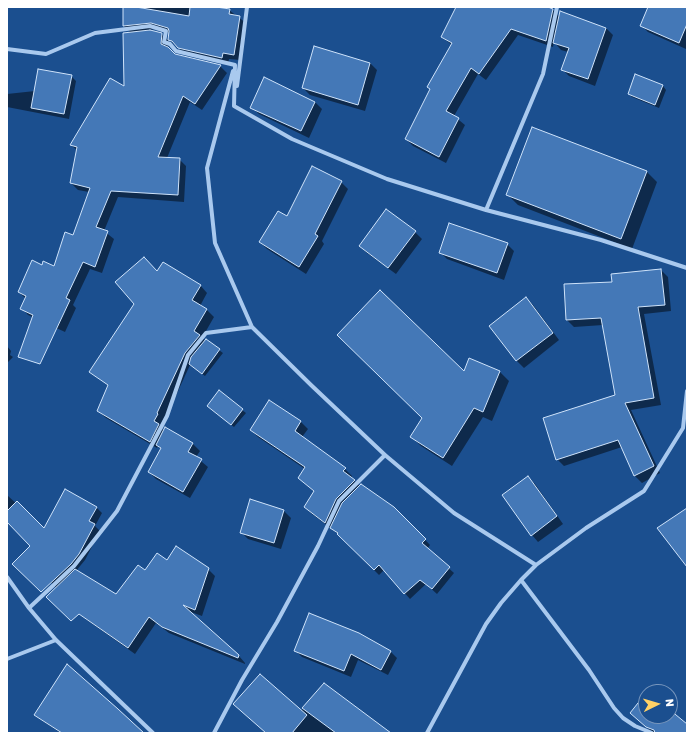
<!DOCTYPE html>
<style>
body{margin:0}
#map{position:relative;width:694px;height:740px;overflow:hidden;background:#1b4f8f;font-family:Rubik,sans-serif}
canvas{display:block}
.frame{position:absolute;inset:0;border:8px solid #fff;pointer-events:none}
.north{position:absolute;left:638px;top:684px;width:40px;height:40px;box-sizing:border-box;background:#1b4f8f;border:1px solid #7695bc;border-radius:50%;rotate:85deg;font-size:11px;font-weight:700;line-height:16px;text-align:center;color:#fff}
.north::after{content:'';display:block;margin:auto;width:14px;height:18px;background:#ffd166;clip-path:polygon(50% 0,100% 100%,50% 72%,0 100%)}
</style>
<div id="map">
<canvas width="694" height="740"></canvas>
<div class="frame"></div>
<div class="north">N</div>
</div>
<script>
const ctx = document.querySelector('canvas').getContext('2d');
ctx.lineJoin = 'round';
function fillPath(path, color) {
  ctx.fillStyle = color;
  ctx.fill(path, 'evenodd');
}
function shape(rows) {
  const path = new Path2D();
  for (const r of rows) {
    path.moveTo(r[0], r[1]);
    for (let i = 2; i < r.length; i += 2) path.lineTo(r[i], r[i + 1]);
  }
  return path;
}
function stroke(path, color, width, dash) {
  ctx.strokeStyle = color;
  ctx.lineWidth = width;
  ctx.lineCap = dash ? 'butt' : 'round';
  ctx.setLineDash(dash || []);
  ctx.stroke(path);
}
const shadow = shape([
 [124,7,210,7,229,10,246,23,240,60,229,59,228,64,185,54,169,39,170,33,158,29,147,30,161,34,169,41,168,48,175,55,220,66,227,73,202,110,190,102,167,158,179,159,186,166,184,202,118,197,104,231,114,239,102,273,90,269,73,305,76,308,65,332,28,315,22,308,26,299,19,292,42,266,54,267,73,237,89,192,78,190,71,183,78,151,71,145,125,87,131,33,124,26],
 [457,7,550,7,560,17,606,28,613,35,595,86,569,76,562,69,568,52,561,50,554,42,553,47,518,35,486,80,478,74,454,116,465,125,446,163,413,146,406,139,452,45,442,37],
 [649,7,687,7,686,49,648,32,641,25],
 [370,63,377,70,365,111,310,95,303,88],
 [71,76,76,81,69,119,7,107,7,94,35,91],
 [636,76,663,86,666,90,659,108,632,97,629,94],
 [315,102,322,109,309,138,259,114,252,107],
 [533,128,647,172,657,182,632,249,518,205,507,194],
 [341,182,348,189,322,241,324,244,306,274,267,249,260,242,287,218],
 [415,232,422,239,396,274,367,253,360,246],
 [507,244,514,251,504,280,447,259,440,252],
 [661,270,668,277,671,311,644,314,661,405,631,410,660,473,642,483,635,476,622,447,564,466,557,459,616,396,603,325,574,327,567,320,613,282],
 [158,272,200,285,207,293,200,306,207,310,214,317,202,338,223,353,205,376,190,365,161,428,164,431,165,429,193,444,200,451,196,457,208,467,190,498,156,479,149,472,162,450,158,446,157,448,106,418,98,411],
 [526,298,533,305,559,340,524,368,517,361,490,326],
 [7,346,11,351,10,355,13,357,7,363],
 [470,359,500,372,509,381,492,421,483,417,452,466,421,446,412,437,424,418,464,373],
 [270,401,301,422,308,429,302,437,345,469,352,476,351,478,360,486,394,507,430,545,427,549,454,573,437,594,426,584,410,599,384,570,379,575,332,528,332,529,312,514,305,507,315,492,299,478,305,469,258,437,251,430],
 [211,409,242,410,246,413,234,427],
 [528,478,535,484,563,524,538,542,532,535],
 [7,495,45,530,96,507,102,513,95,526,100,531,85,560,76,571,117,595,146,572,167,561,208,569,215,576,202,616,188,611,239,656,245,663,245,664,169,633,156,623,135,654,87,620,24,554,32,546,7,521],
 [284,511,291,518,281,549,248,539,241,532],
 [359,634,391,652,397,658,388,675,358,660,351,677,302,657,295,650],
 [324,685,389,733,266,733,301,711],
 [646,695,646,716,670,716,670,711,687,725,687,733,654,733,638,720,631,713],
 [36,715,109,733,61,733,40,719]
]);
const building = shape([
 [123,7,136,7,189,16,190,7,216,7,230,9,229,14,240,16,234,55,223,53,222,58,178,48,172,41,168,40,169,31,168,28,151,23,123,26,123,7],
 [456,7,548,7,553,9,546,41,511,29,479,74,471,68,446,111,459,118,439,157,405,139,430,89,427,87,452,43,441,37,456,7],
 [648,7,687,7,687,24,679,43,640,26,648,7],
 [560,11,606,28,588,79,561,70,569,48,553,43,560,11],
 [150,30,162,33,161,44,168,47,175,54,221,65,195,104,183,96,158,157,180,158,178,195,111,191,96,227,108,231,95,267,83,262,66,298,70,300,40,364,18,357,33,315,20,309,26,296,18,292,32,260,42,265,43,261,54,266,65,232,73,235,90,188,70,183,77,147,70,145,110,78,124,86,123,33,150,30],
 [314,46,370,63,358,105,302,88,314,46],
 [38,69,72,75,64,114,31,108,38,69],
 [635,74,663,85,655,105,628,94,635,74],
 [264,77,315,102,301,131,250,108,264,77],
 [532,127,647,171,621,239,506,195,532,127],
 [312,166,342,181,315,234,318,236,299,267,259,242,278,211,287,216,312,166],
 [386,209,416,231,388,268,359,246,386,209],
 [449,223,508,243,497,273,439,253,449,223],
 [144,257,157,271,163,262,201,285,192,300,207,309,194,331,200,335,185,353,157,413,158,414,154,421,159,424,150,442,97,411,108,385,89,372,134,304,115,282,144,257],
 [661,269,665,305,638,307,654,398,625,403,654,466,634,476,618,440,556,460,543,418,615,395,601,318,566,320,564,284,612,282,611,274,661,269],
 [380,290,464,371,469,358,500,371,483,412,474,408,443,458,410,437,422,418,337,335,380,290],
 [526,297,553,333,516,361,489,326,526,297],
 [206,339,220,349,202,374,189,364,191,357,206,339],
 [219,390,243,409,231,425,207,406,219,390],
 [269,400,301,421,295,431,346,468,343,471,355,480,336,499,325,523,304,507,314,491,298,478,305,467,250,430,269,400],
 [165,427,193,443,188,452,202,459,183,492,148,472,161,448,156,445,165,427],
 [528,476,557,516,531,536,502,495,528,476],
 [361,484,394,507,426,539,422,543,450,567,432,589,420,580,404,594,379,565,374,570,337,534,338,533,330,528,342,503,361,484],
 [65,489,97,507,89,521,95,524,79,554,71,564,41,592,12,564,30,546,7,522,7,511,17,501,44,528,65,489],
 [250,499,284,510,274,543,240,533,250,499],
 [687,508,687,567,657,528,687,508],
 [176,546,209,568,195,610,183,605,239,655,238,658,162,627,149,617,128,648,79,614,71,621,46,597,75,569,116,594,138,565,145,570,157,553,167,560,176,546],
 [309,613,359,633,391,651,381,670,351,654,344,671,294,651,309,613],
 [67,664,118,709,144,733,62,733,34,715,67,664],
 [260,674,307,715,292,733,266,733,233,704,260,674],
 [324,683,391,733,336,733,302,708,324,683],
 [646,693,646,716,670,716,670,710,687,724,687,733,655,733,654,730,646,727,630,713,646,693]
]);
const street = shape([
 [7,49,46,54,95,33,150,26,166,31,164,42,170,44,176,51,235,65,234,106,292,139,387,179,486,210,601,240,687,268],
 [233,71,207,168,215,243,252,327,311,385,385,455,454,513,536,565],
 [237,86,247,7],
 [486,210,543,74,557,7],
 [7,577,29,608,56,640,153,733],
 [521,580,589,670,614,708,623,718,635,726,652,733],
 [29,608,74,566,117,511,167,416,188,355,206,333,252,327],
 [7,659,56,640],
 [214,733,242,680,277,622,318,546,339,501,385,455],
 [427,733,486,624,501,603,521,580,536,565,586,528,644,491,683,428,687,391]
]);
fillPath(shadow, '#0007');
fillPath(building, '#4478b7');
stroke(building, '#cfe3fa', 1);
stroke(street, '#a9c9ee', 4);
</script>
